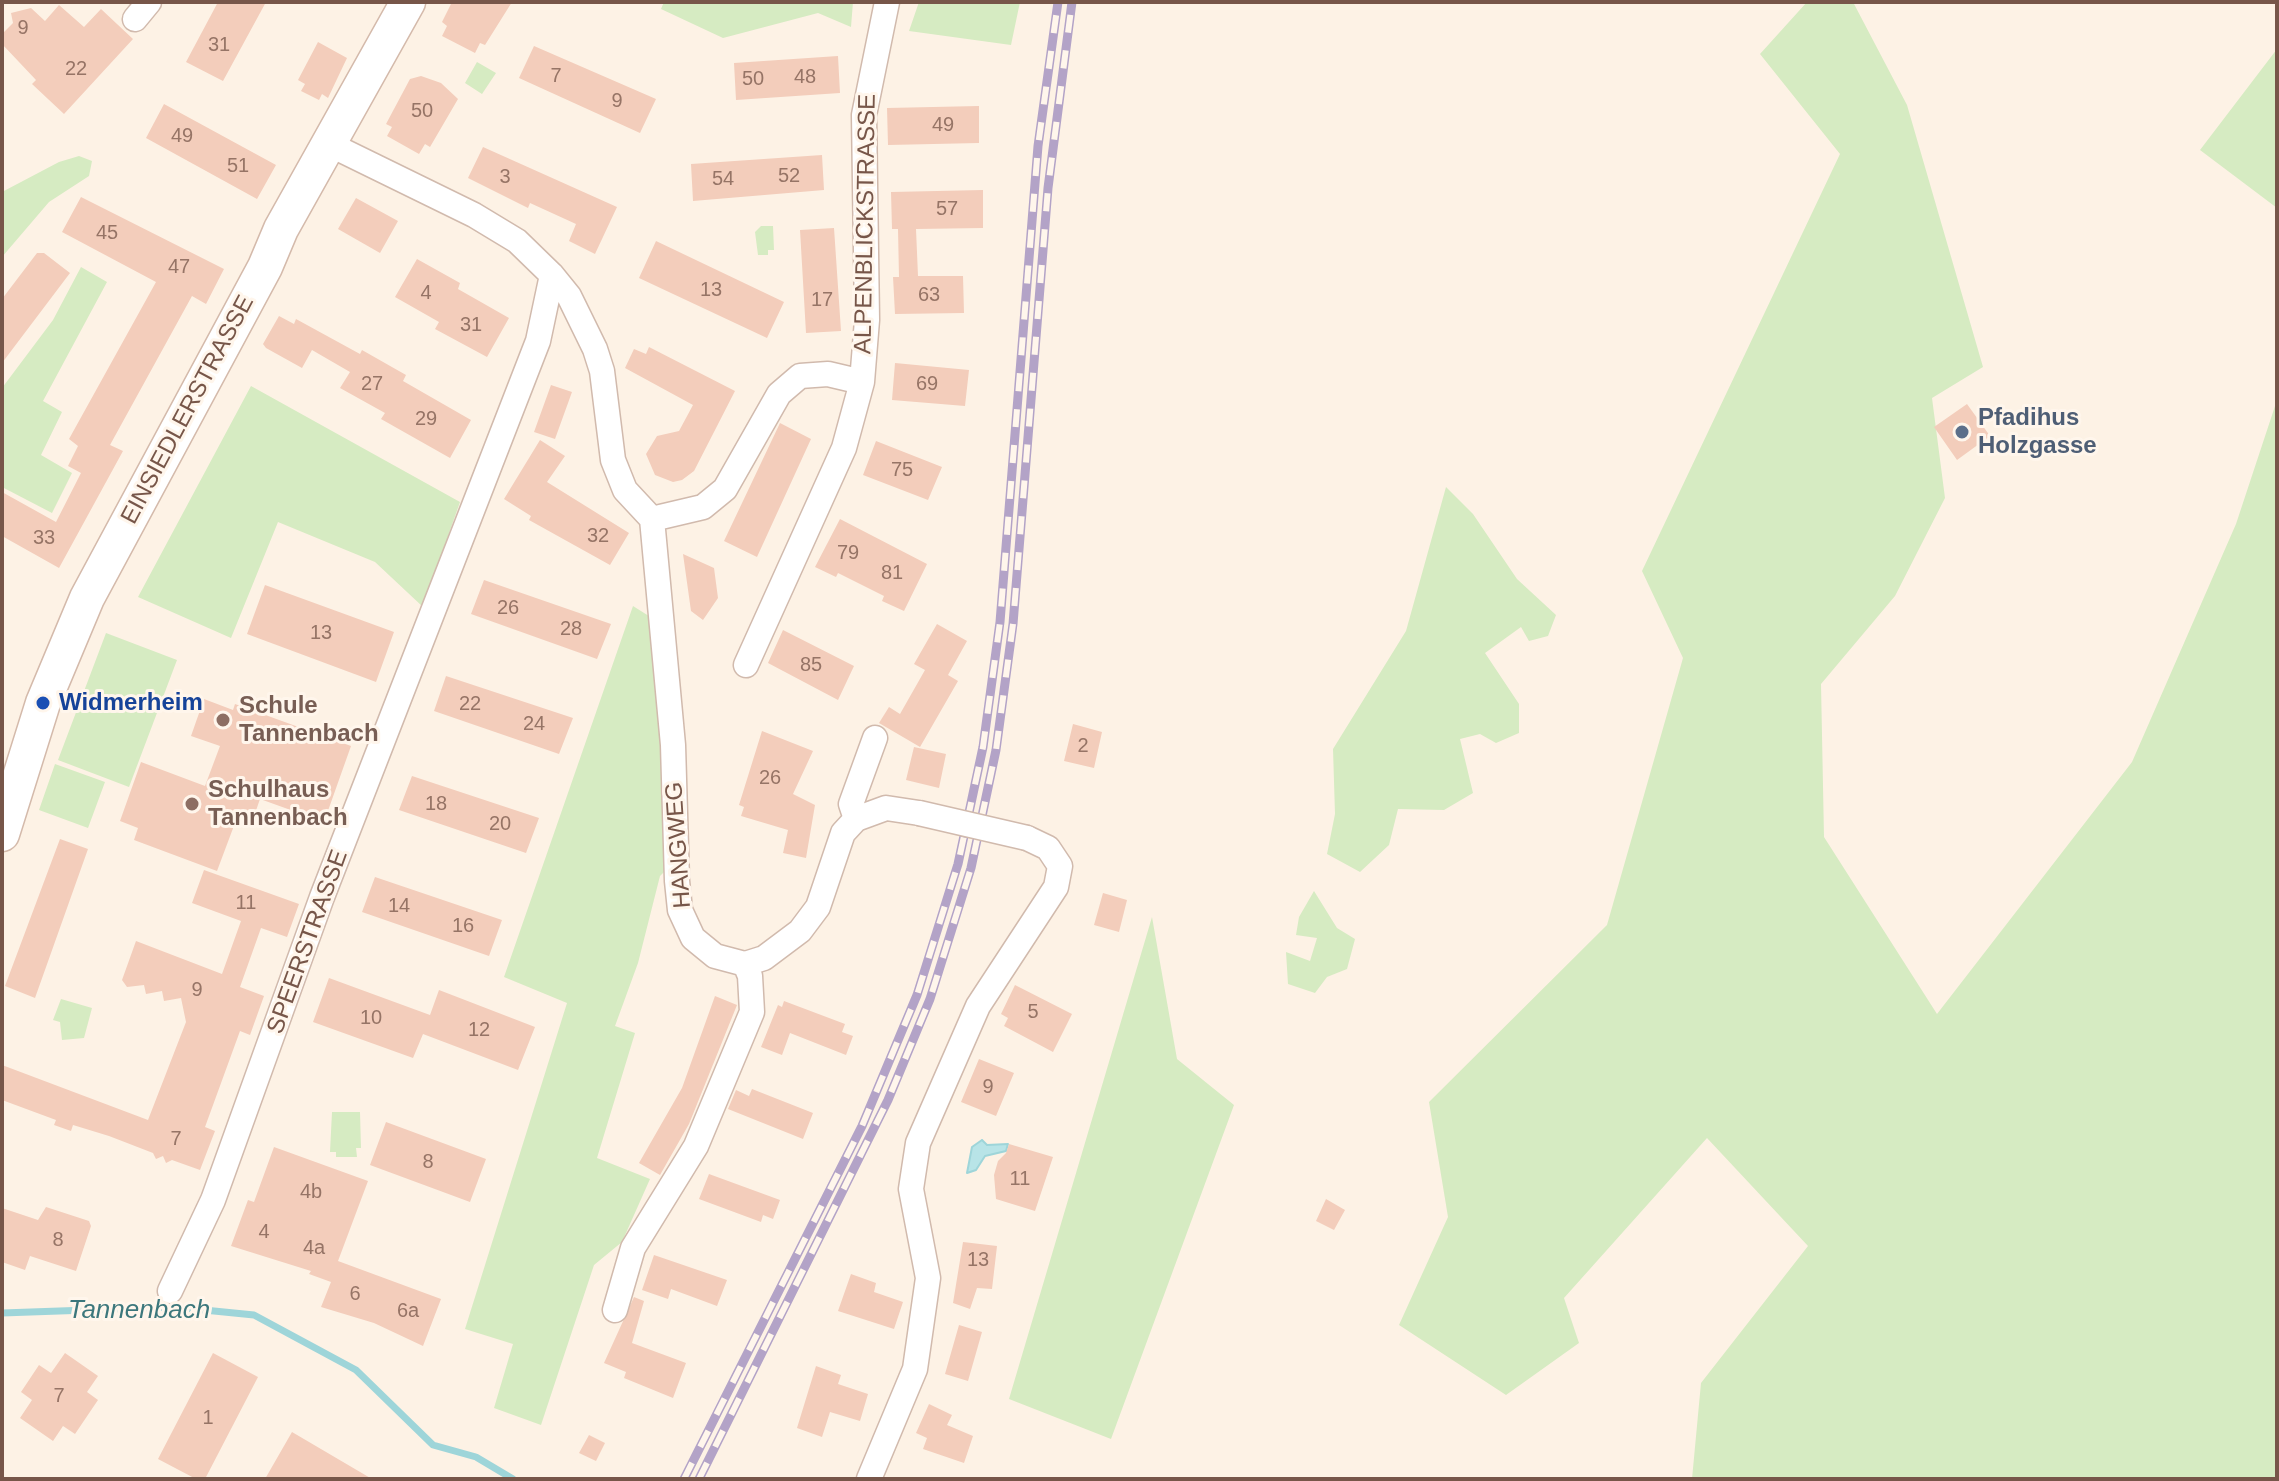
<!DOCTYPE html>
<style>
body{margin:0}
#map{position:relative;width:2279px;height:1481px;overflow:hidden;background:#fdf2e5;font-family:Arial,sans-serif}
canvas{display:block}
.frame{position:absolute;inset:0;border:4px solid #775649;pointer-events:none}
</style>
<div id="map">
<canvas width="2279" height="1481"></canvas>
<div class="frame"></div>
</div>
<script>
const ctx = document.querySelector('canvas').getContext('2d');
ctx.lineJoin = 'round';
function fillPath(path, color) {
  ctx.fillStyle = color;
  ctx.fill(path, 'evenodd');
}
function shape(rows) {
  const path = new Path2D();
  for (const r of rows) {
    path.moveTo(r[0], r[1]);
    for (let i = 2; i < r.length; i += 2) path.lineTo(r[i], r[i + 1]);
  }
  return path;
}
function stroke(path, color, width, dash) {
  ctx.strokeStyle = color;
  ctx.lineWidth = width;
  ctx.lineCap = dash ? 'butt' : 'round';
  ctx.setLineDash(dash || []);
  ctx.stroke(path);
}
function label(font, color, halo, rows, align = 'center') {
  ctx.font = font + ' Arial,sans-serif';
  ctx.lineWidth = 6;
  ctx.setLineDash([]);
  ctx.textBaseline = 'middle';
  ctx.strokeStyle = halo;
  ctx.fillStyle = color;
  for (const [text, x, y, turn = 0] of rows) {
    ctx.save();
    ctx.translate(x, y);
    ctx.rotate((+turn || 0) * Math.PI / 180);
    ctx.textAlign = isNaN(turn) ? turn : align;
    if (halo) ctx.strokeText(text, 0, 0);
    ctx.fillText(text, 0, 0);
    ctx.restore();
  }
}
const green = shape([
 [664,2,853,2,851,27,818,13,723,38,661,9],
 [919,2,1020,2,1011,45,909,31],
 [1807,2,1853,2,1907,105,1983,367,1932,398,1945,498,1895,596,1821,684,1824,837,1937,1014,2132,762,2236,524,2277,400,2277,1479,1692,1479,1701,1383,1808,1246,1707,1138,1564,1298,1579,1343,1506,1395,1399,1325,1448,1217,1429,1102,1607,925,1683,658,1642,571,1840,154,1760,54],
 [2277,49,2277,208,2200,150],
 [477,62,496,73,482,94,465,83],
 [79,156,92,161,89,176,49,202,2,257,2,192,59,162],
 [761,226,773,226,774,250,768,250,768,255,758,255,755,232],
 [81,267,107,282,43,401,62,412,41,455,72,473,52,513,2,487,2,388,53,320],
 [251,386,460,502,423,607,375,562,278,522,231,638,138,597],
 [1446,487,1473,514,1517,579,1556,615,1548,636,1529,641,1521,627,1485,653,1519,704,1519,733,1496,743,1480,734,1460,739,1473,793,1444,810,1398,809,1389,845,1360,872,1327,854,1335,814,1333,749,1406,631],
 [633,606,652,618,664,737,665,871,660,876,638,963,615,1026,635,1033,597,1158,650,1179,622,1242,594,1265,541,1425,494,1408,513,1344,465,1329,567,1003,504,977],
 [106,633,177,660,129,787,58,760],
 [55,764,105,782,88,828,39,810],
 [1314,891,1337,928,1355,939,1347,969,1327,977,1315,993,1288,984,1286,952,1310,961,1317,938,1296,935,1299,917],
 [1152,917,1177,1059,1234,1105,1111,1439,1009,1399],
 [61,999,92,1008,84,1038,62,1040,60,1022,53,1020],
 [332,1112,360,1112,361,1148,356,1148,357,1157,336,1157,336,1152,330,1152]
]);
const water = shape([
 [982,1140,987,1145,1008,1144,1006,1151,985,1156,976,1170,967,1173,972,1147,982,1140]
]);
const stream = shape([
 [2,1313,174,1307,254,1315,356,1370,433,1445,476,1457,513,1479]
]);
const building = shape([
 [218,2,266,2,223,81,186,62],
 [452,2,512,2,485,45,480,43,475,53,442,36,447,26,442,22],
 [59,5,84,27,101,9,133,39,64,114,32,84,36,80,2,44,2,34,13,23,11,13,31,8,45,21],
 [318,42,347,58,328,98,322,94,319,100,301,91,305,84,298,80],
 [534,46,656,99,640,133,519,78],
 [838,56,840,93,736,100,734,63],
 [421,76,441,83,458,99,430,147,425,144,419,154,387,136,392,127,386,124,410,79],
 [164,104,276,165,257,199,146,138],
 [979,106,979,143,888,145,887,108],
 [483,147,617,207,595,254,569,241,576,224,530,203,528,208,468,178],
 [822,155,824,190,693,201,691,164],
 [983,190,983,228,916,229,918,276,963,276,964,313,895,314,893,277,899,277,898,229,892,229,891,192],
 [81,197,224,269,206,304,192,296,110,445,123,451,59,568,2,536,2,492,56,522,81,473,68,466,78,446,69,439,156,282,62,232],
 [356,198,398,221,380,253,338,229],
 [834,228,841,331,806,333,800,230],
 [656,241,784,302,767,338,639,278],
 [37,253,44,253,70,273,2,363,2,299],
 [417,259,460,283,458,289,509,318,487,357,435,329,439,322,395,297],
 [279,316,294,324,296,319,360,354,362,350,406,375,403,381,471,420,450,458,381,419,385,413,340,388,350,372,312,350,302,368,266,348,263,344],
 [649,347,735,391,694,471,682,480,673,482,655,475,646,454,657,436,679,431,693,405,625,368,634,349,646,354],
 [895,363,969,370,965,406,892,400],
 [551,385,572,392,555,439,534,432],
 [1967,404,1990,436,1957,460,1934,427],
 [780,423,811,439,757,557,724,541],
 [540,440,565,456,547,482,629,533,610,565,529,520,531,516,504,499],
 [876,441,942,467,928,500,863,475],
 [840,519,927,564,904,611,882,601,884,596,838,573,836,577,815,567],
 [683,554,714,568,718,598,703,620,691,611],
 [484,580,611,624,597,659,471,614],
 [265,585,394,632,376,682,247,634],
 [937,624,967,641,948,675,958,681,920,747,879,723,889,707,900,714,925,670,914,664],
 [783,630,854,666,838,700,768,663],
 [446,676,573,718,559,754,434,711],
 [204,699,233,710,235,704,351,746,324,822,260,799,250,828,235,823,217,871,134,840,138,828,120,821,141,762,205,786,220,746,191,736],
 [1073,724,1102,732,1094,768,1064,761],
 [762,731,813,751,793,794,815,805,806,858,783,853,788,830,741,816,744,807,739,805],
 [914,747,946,754,939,788,906,780],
 [412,776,539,818,526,853,399,810],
 [60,839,88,849,35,998,5,986],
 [204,870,299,904,287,937,261,928,240,987,264,996,250,1035,240,1031,205,1127,215,1131,200,1170,172,1160,166,1163,163,1156,156,1159,153,1153,109,1136,73,1125,71,1131,54,1125,56,1120,2,1100,2,1065,148,1120,186,1022,181,998,164,1001,162,991,146,994,144,985,127,987,122,980,136,941,222,974,241,921,192,903],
 [375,877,502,920,489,956,362,912],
 [1103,893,1127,900,1119,932,1094,925],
 [329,978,430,1015,439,990,535,1027,518,1070,423,1034,413,1058,313,1022],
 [1015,985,1072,1014,1053,1052,1004,1026,1008,1018,1001,1014],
 [715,996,737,1005,689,1124,660,1175,639,1163,682,1088],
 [784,1001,845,1024,842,1032,853,1036,846,1055,790,1033,782,1055,761,1047,778,1005,782,1007],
 [979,1059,1014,1073,996,1116,961,1102],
 [752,1089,813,1113,803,1139,728,1109,736,1090,749,1096],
 [386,1122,486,1159,470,1202,370,1165],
 [1009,1144,1053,1157,1035,1211,996,1199,994,1175,998,1161,1006,1153],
 [274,1147,368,1181,338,1261,441,1299,423,1346,374,1323,321,1307,331,1282,309,1274,311,1271,231,1246,248,1200,254,1202],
 [709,1174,780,1200,773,1219,763,1215,761,1222,699,1199],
 [1326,1199,1345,1210,1334,1230,1316,1221],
 [46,1207,89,1221,91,1226,76,1271,30,1256,25,1270,2,1262,2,1208,38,1220],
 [963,1242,997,1246,992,1289,977,1288,970,1309,953,1303],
 [654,1255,727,1280,717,1306,671,1289,668,1299,642,1290],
 [851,1274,876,1283,874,1292,903,1302,894,1329,838,1311],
 [634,1297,644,1301,632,1343,686,1363,673,1398,624,1378,626,1372,604,1363],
 [959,1325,982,1332,968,1381,945,1374],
 [65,1353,98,1376,87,1392,98,1400,75,1434,63,1426,53,1441,20,1418,32,1400,21,1392,39,1365,51,1373],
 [213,1353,258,1377,205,1479,196,1479,158,1459],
 [816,1366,841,1375,838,1384,868,1394,860,1421,830,1412,822,1437,797,1428],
 [929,1404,952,1415,947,1425,973,1436,964,1463,923,1449,927,1438,916,1433],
 [292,1432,372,1479,265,1479],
 [589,1435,605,1443,596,1461,579,1453]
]);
const minor = shape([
 [135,19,149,2],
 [331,145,474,215,517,241,552,275,569,296,595,349,602,371,613,460,625,490,652,519],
 [652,519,673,745,677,881,680,910,693,938,715,956,745,964,764,958,800,931,818,907,843,833,856,819,886,808,919,813],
 [652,519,703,507,725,489,779,394,800,376,828,374,862,382],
 [746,665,844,448,862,382,867,320,864,115,887,2],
 [856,819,851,804,875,738],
 [170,1291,213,1200,322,897,538,341,552,275],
 [615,1310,633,1248,696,1146,752,1012,750,976,745,964],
 [869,1479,915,1369,928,1278,911,1189,918,1143,978,1006,1056,887,1060,866,1048,848,1027,838]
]);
const secondary = shape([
 [2,834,43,703,87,598,265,267,281,229,408,2]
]);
const rail = shape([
 [684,1479,862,1126,917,995,958,864,983,747,1000,622,1038,146,1058,2],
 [699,1479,888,1100,930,999,971,868,996,750,1013,624,1048,188,1072,2]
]);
const minorBridge = shape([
 [919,813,1027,838]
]);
const markers = [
 [1962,432,8,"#5c6f8a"],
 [43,703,8,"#1a4fb4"],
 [223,720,8,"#8d6e63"],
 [192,804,8,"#8d6e63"]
];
const numberNames = [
 ["9",23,28],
 ["31",219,45],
 ["22",76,69],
 ["7",556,76],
 ["48",805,77],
 ["50",753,79],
 ["9",617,101],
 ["50",422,111],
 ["49",943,125],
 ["49",182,136],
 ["51",238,166],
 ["52",789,176],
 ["3",505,177],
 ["54",723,179],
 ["57",947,209],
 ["45",107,233],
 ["47",179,267],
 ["13",711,290],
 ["4",426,293],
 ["63",929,295],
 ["17",822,300],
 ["31",471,325],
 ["27",372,384],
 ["69",927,384],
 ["29",426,419],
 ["75",902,470],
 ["32",598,536],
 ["33",44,538],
 ["79",848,553],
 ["81",892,573],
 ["26",508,608],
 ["28",571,629],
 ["13",321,633],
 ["85",811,665],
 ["22",470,704],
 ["24",534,724],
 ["2",1083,746],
 ["26",770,778],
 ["18",436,804],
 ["20",500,824],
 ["11",246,903],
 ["14",399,906],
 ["16",463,926],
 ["9",197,990],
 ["5",1033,1012],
 ["10",371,1018],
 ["12",479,1030],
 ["9",988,1087],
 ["7",176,1139],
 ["8",428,1162],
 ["11",1020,1179],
 ["4b",311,1192],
 ["4",264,1232],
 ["8",58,1240],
 ["4a",314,1248],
 ["13",978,1260],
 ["6",355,1294],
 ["6a",408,1311],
 ["7",59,1396],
 ["1",208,1418]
];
const streetNames = [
 ["ALPENBLICKSTRASSE",866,224,-89],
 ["EINSIEDLERSTRASSE",188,410,-62],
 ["HANGWEG",679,845,-94],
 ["SPEERSTRASSE",308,942,-70]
];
const serviceNames = [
 ["Pfadihus",1978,418],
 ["Holzgasse",1978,446]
];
const transitNames = [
 ["Widmerheim",59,703]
];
const educationNames = [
 ["Schule",239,706],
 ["Tannenbach",239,734],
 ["Schulhaus",208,790],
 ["Tannenbach",208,818]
];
const waterNames = [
 ["Tannenbach",139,1311]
];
fillPath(green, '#d6ebc2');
fillPath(water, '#b8e4e7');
stroke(water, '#9ed5d9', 2);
stroke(stream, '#9ed5d9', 7);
fillPath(building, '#f3cdbb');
stroke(minor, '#d1baad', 27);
stroke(secondary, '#d4baab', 37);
stroke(minor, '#fff', 24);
stroke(secondary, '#fff', 34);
stroke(rail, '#b3a3c7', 9);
stroke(rail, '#fff6ec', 6, [18]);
stroke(minorBridge, '#d1baad', 27, []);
stroke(minorBridge, '#fff', 24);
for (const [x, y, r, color] of markers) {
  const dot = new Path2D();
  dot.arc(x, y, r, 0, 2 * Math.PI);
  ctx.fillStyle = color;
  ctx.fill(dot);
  stroke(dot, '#fff6ec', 3);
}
label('20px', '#967466', null, numberNames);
label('24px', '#775649', '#fff6ec', streetNames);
label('bold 24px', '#4e5e75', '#fff6ec', serviceNames, 'left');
label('bold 24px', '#164399', '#fff6ec', transitNames, 'left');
label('bold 24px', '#785e54', '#fff6ec', educationNames, 'left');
label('italic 26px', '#3c777c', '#fff6ec', waterNames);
</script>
